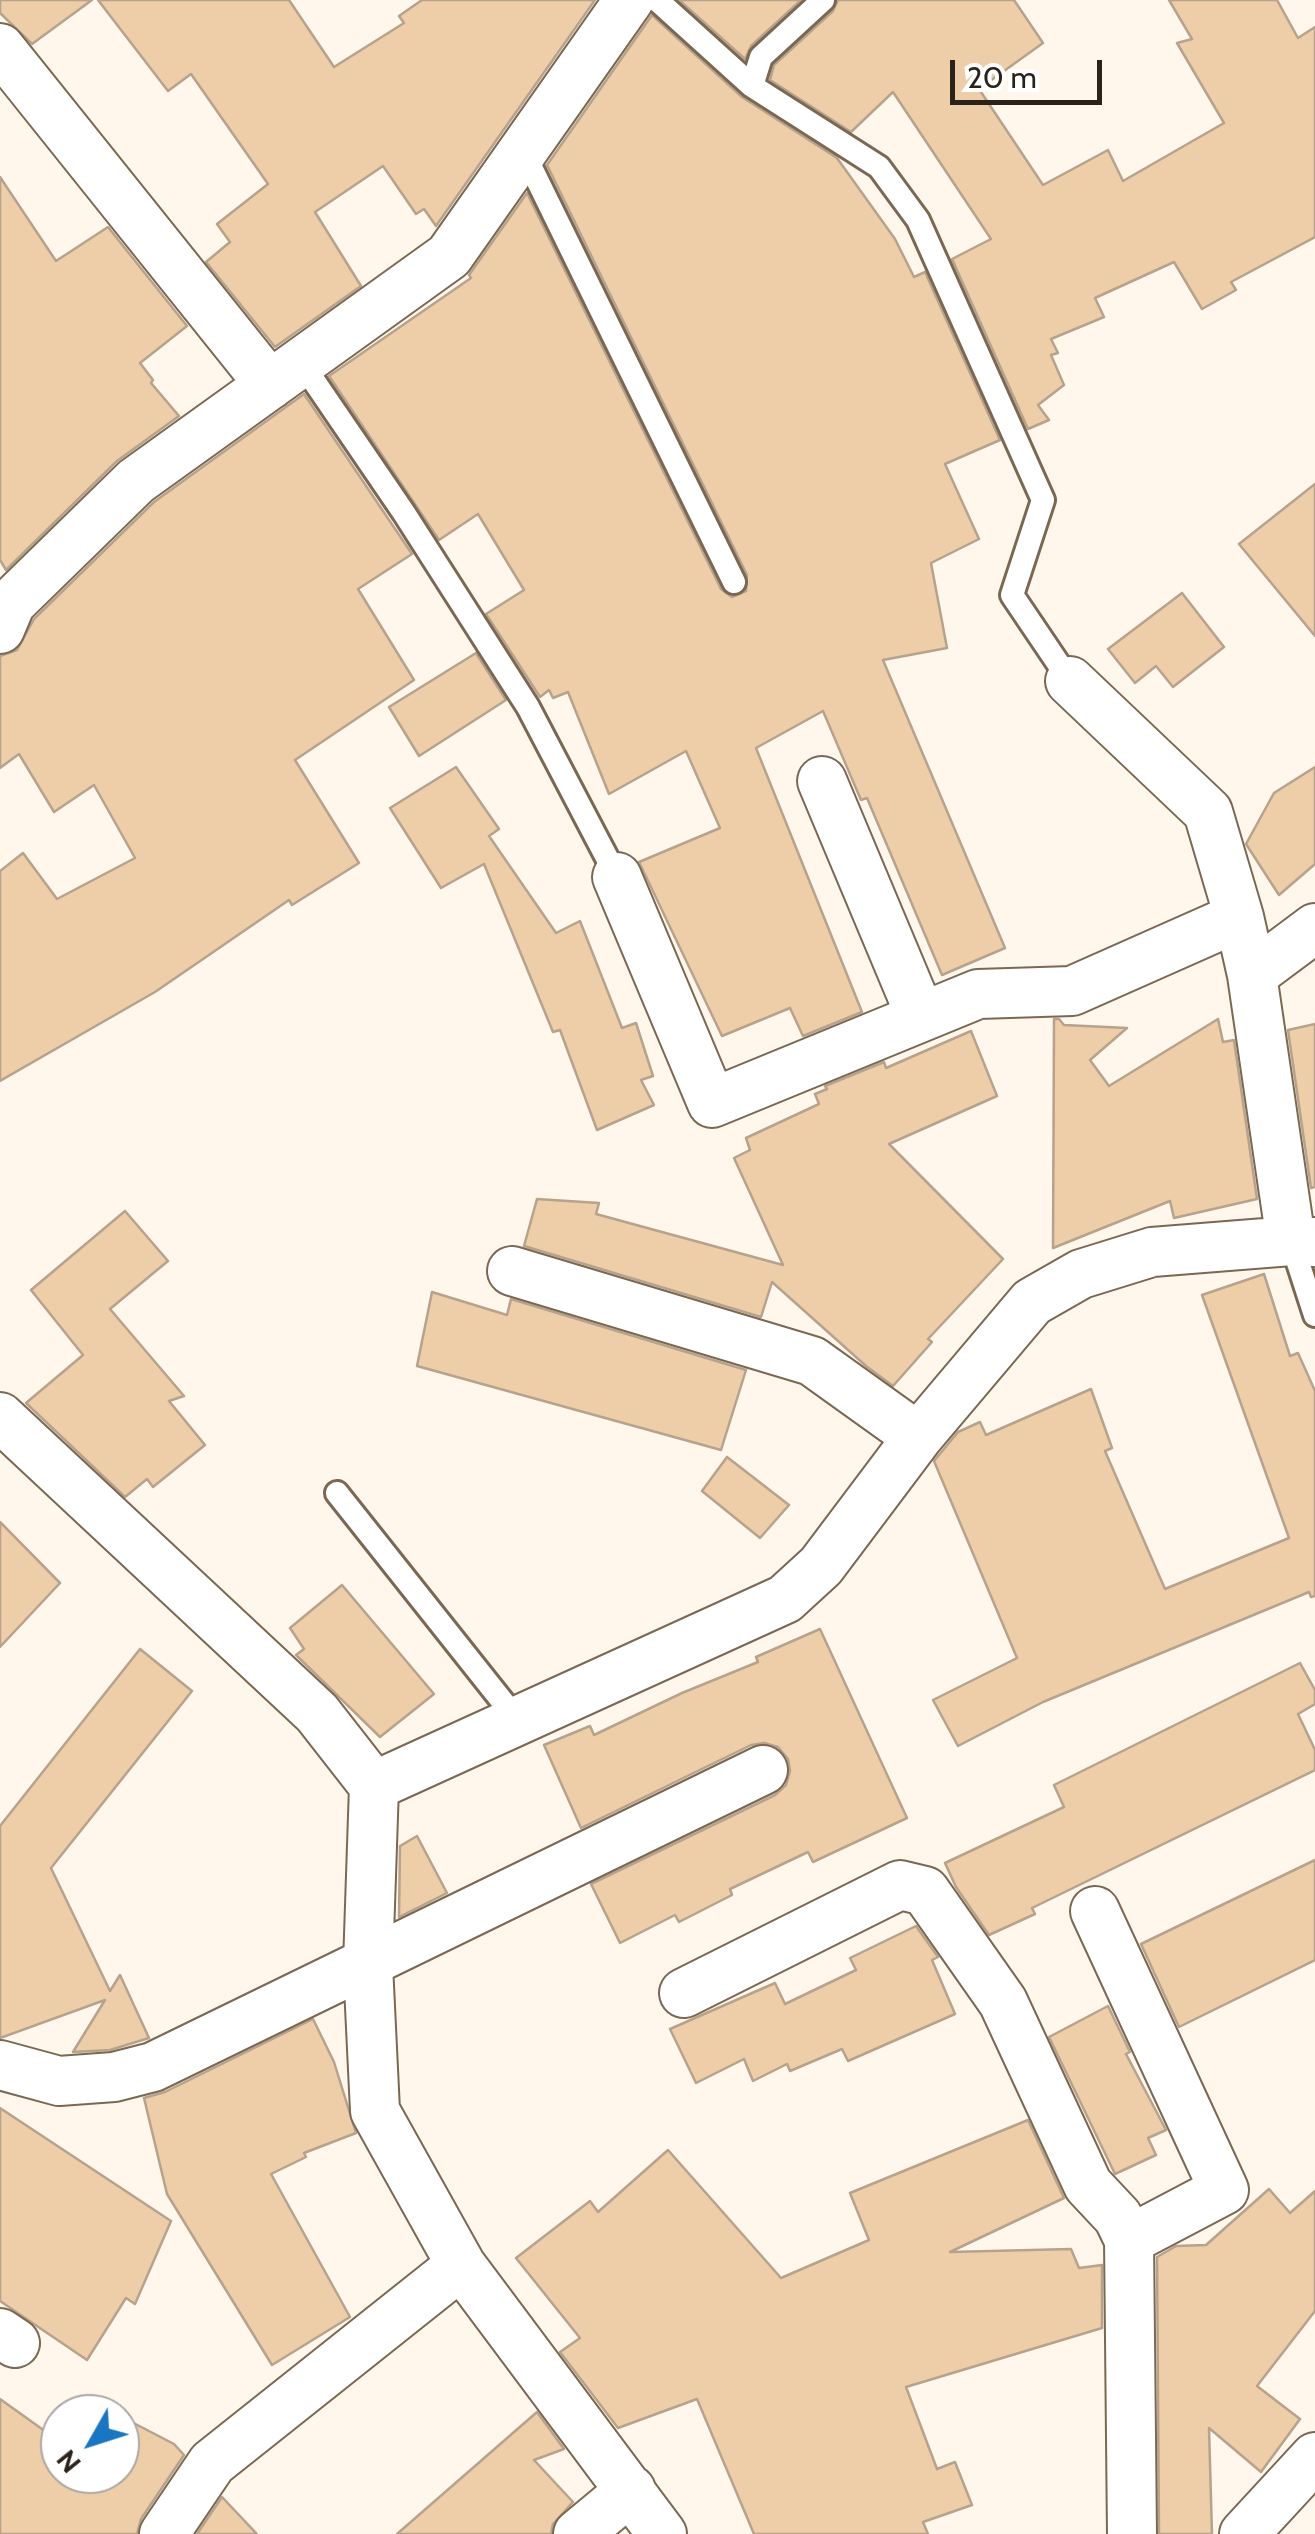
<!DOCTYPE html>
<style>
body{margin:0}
#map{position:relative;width:1315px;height:2534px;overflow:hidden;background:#fff6ec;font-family:Cabin,sans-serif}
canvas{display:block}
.north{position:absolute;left:40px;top:2394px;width:100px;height:100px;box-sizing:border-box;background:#fff;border:2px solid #aaa7a3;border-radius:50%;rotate:231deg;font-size:28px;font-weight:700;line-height:40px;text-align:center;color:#2b231a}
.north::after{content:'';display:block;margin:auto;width:35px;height:45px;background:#1976c2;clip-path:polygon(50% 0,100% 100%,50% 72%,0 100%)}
.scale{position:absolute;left:950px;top:60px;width:152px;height:45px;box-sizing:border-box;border:5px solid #2b231a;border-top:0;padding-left:12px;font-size:30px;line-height:35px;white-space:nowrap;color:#2b231a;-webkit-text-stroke:8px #fff;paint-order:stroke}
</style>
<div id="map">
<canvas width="1315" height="2534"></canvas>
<div class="north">N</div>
<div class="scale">20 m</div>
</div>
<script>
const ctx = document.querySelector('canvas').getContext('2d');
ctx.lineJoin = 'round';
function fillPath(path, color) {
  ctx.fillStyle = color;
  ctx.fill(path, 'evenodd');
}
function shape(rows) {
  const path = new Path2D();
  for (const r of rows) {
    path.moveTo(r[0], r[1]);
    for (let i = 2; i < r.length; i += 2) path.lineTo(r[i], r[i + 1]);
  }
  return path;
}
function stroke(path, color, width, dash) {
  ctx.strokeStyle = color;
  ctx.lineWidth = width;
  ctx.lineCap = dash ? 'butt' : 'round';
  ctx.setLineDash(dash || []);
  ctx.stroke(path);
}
const building = shape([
 [0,0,92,0,32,44,0,13,0,0],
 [98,0,289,0,334,67,404,23,399,16,422,0,595,0,436,226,424,209,416,214,383,166,315,212,361,286,275,347,206,262,230,242,217,224,268,184,191,74,168,91,98,0],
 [679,0,801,0,751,46,745,59,679,0],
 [838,0,1014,0,1043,43,979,89,1043,185,1108,150,1123,181,1224,123,1177,43,1192,39,1169,0,1277,0,1298,38,1315,27,1315,237,1231,282,1236,290,1202,309,1174,262,1095,298,1104,317,1051,339,1058,353,1051,355,1064,385,1038,405,1049,420,1028,429,952,259,991,239,893,92,851,132,770,80,774,65,833,11,838,0],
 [652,15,742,97,837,158,895,239,914,277,925,272,1000,440,945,464,979,539,931,563,947,648,883,660,1005,948,942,975,867,798,861,800,823,711,756,748,862,1012,803,1036,790,1008,722,1036,639,862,720,828,686,751,609,794,568,692,553,698,549,690,540,697,486,614,524,590,478,514,439,540,329,376,471,278,469,275,527,193,721,589,732,597,746,591,747,575,547,165,652,15],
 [0,177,56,261,108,227,187,326,140,363,153,380,151,383,179,416,117,461,6,570,0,560,0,177],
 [304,394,412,554,358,589,414,680,295,760,359,863,292,905,289,900,155,992,0,1081,0,871,23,853,57,899,135,858,94,785,54,812,19,754,0,768,0,656,17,650,34,619,154,502,304,394],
 [1315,484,1315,636,1239,544,1315,484],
 [1182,593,1224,647,1173,687,1156,666,1135,683,1108,649,1182,593],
 [476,653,506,700,419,756,389,707,476,653],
 [456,767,499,829,489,836,556,933,580,921,622,1028,636,1023,653,1076,641,1080,654,1105,597,1130,560,1030,553,1032,484,864,441,888,390,808,456,767],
 [1315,767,1315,864,1279,895,1246,844,1274,793,1315,767],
 [1054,1019,1059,1019,1064,1025,1127,1028,1090,1060,1109,1086,1218,1019,1223,1042,1234,1040,1257,1199,1174,1218,1170,1201,1053,1248,1054,1019],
 [1315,1024,1315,1187,1311,1188,1288,1030,1315,1024],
 [971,1031,997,1096,889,1144,1003,1259,928,1339,932,1342,893,1386,866,1366,772,1282,761,1317,524,1246,537,1199,599,1203,596,1214,783,1265,734,1158,750,1150,746,1138,819,1104,815,1094,827,1089,825,1086,884,1062,886,1068,971,1031],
 [125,1211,168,1261,110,1309,184,1396,169,1401,205,1445,153,1487,147,1479,125,1497,26,1403,83,1355,31,1290,125,1211],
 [1264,1274,1290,1356,1298,1353,1315,1391,1315,1596,1311,1597,1309,1592,1043,1702,958,1746,933,1700,1017,1658,934,1461,958,1432,980,1422,986,1435,1091,1389,1112,1448,1105,1451,1165,1589,1289,1538,1202,1295,1264,1274],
 [432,1292,507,1315,511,1299,746,1370,721,1450,417,1366,432,1292],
 [727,1457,789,1505,760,1538,702,1491,727,1457],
 [0,1522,60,1583,0,1647,0,1522],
 [342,1585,434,1694,380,1737,296,1655,304,1649,290,1628,342,1585],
 [820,1629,907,1818,813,1862,808,1852,730,1889,732,1895,679,1922,675,1915,620,1943,591,1884,775,1795,786,1785,790,1771,788,1759,778,1747,764,1743,751,1745,581,1828,544,1745,590,1726,594,1735,682,1693,758,1662,756,1657,820,1629],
 [140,1649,192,1691,51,1868,110,1991,120,1975,149,2038,110,2050,73,2052,105,2000,0,2038,0,1826,140,1649],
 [1300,1663,1315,1690,1315,1704,1298,1714,1315,1750,1315,1770,1032,1908,1035,1914,989,1935,956,1887,945,1863,1064,1807,1054,1785,1300,1663],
 [417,1836,447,1893,399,1917,400,1846,417,1836],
 [1315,1860,1315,1960,1179,2027,1141,1944,1315,1860],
 [916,1926,938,1957,932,1960,955,2014,848,2061,842,2049,790,2071,787,2064,753,2081,744,2059,696,2083,670,2029,775,1983,785,2004,856,1970,850,1958,916,1926],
 [1108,2006,1130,2052,1126,2054,1166,2130,1148,2138,1156,2155,1115,2174,1049,2037,1108,2006],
 [313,2019,334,2062,356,2133,304,2153,306,2157,271,2174,350,2317,272,2365,167,2194,144,2098,165,2092,313,2019],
 [0,2108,171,2221,135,2304,126,2298,87,2360,0,2301,0,2108],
 [1028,2120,1064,2198,950,2252,1071,2249,1079,2268,1102,2265,1102,2328,906,2387,937,2469,955,2462,972,2505,923,2522,928,2534,754,2534,697,2399,618,2428,560,2352,580,2338,516,2258,590,2201,598,2212,668,2150,781,2278,869,2240,850,2193,1028,2120],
 [1269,2189,1290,2213,1315,2191,1315,2311,1257,2386,1300,2419,1261,2472,1209,2428,1212,2534,1159,2534,1157,2257,1176,2246,1206,2245,1269,2189],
 [81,2396,116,2414,70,2414,81,2396],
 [0,2399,56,2439,60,2432,60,2474,120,2474,120,2416,174,2444,184,2455,141,2519,137,2534,0,2534,0,2399],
 [537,2412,564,2449,534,2460,573,2502,553,2524,551,2534,397,2534,537,2412],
 [222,2497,257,2534,197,2534,222,2497]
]);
const service = shape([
 [657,0,752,86,879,167,918,220,1043,500,1012,595,1070,681],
 [752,86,761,57,823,0],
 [523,151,734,582],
 [301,362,404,513,528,707,617,877],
 [1291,1241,1315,1315],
 [337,1493,518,1721]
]);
const minor = shape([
 [0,48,270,385],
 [0,629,11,603,136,481,449,256,629,0],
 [1070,681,1208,812,1239,917,1252,975,1291,1241],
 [822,781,921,1017],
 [617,877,712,1103,978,994,1072,991,1239,917],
 [1252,975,1315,928],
 [512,1271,812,1361,918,1437],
 [0,1417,317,1713,374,1786,368,1965,375,2111,461,2265,662,2534],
 [374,1786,785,1599,821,1566,918,1437,1032,1302,1081,1274,1152,1252,1291,1241,1315,1242],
 [1095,1911,1224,2190,1129,2240],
 [684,1993,900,1885,925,1891,1003,2002,1088,2185,1118,2217,1129,2240,1132,2534],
 [0,2065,59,2081,114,2077,153,2067,763,1770],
 [0,2333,15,2343],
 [164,2534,212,2463,461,2265],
 [578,2534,631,2490],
 [1244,2534,1315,2457]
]);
fillPath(building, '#eecda9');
stroke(building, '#b7a28c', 2.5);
stroke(service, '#7b6853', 28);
stroke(minor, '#7b6853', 52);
stroke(service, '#fff', 22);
stroke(minor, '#fff', 48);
</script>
